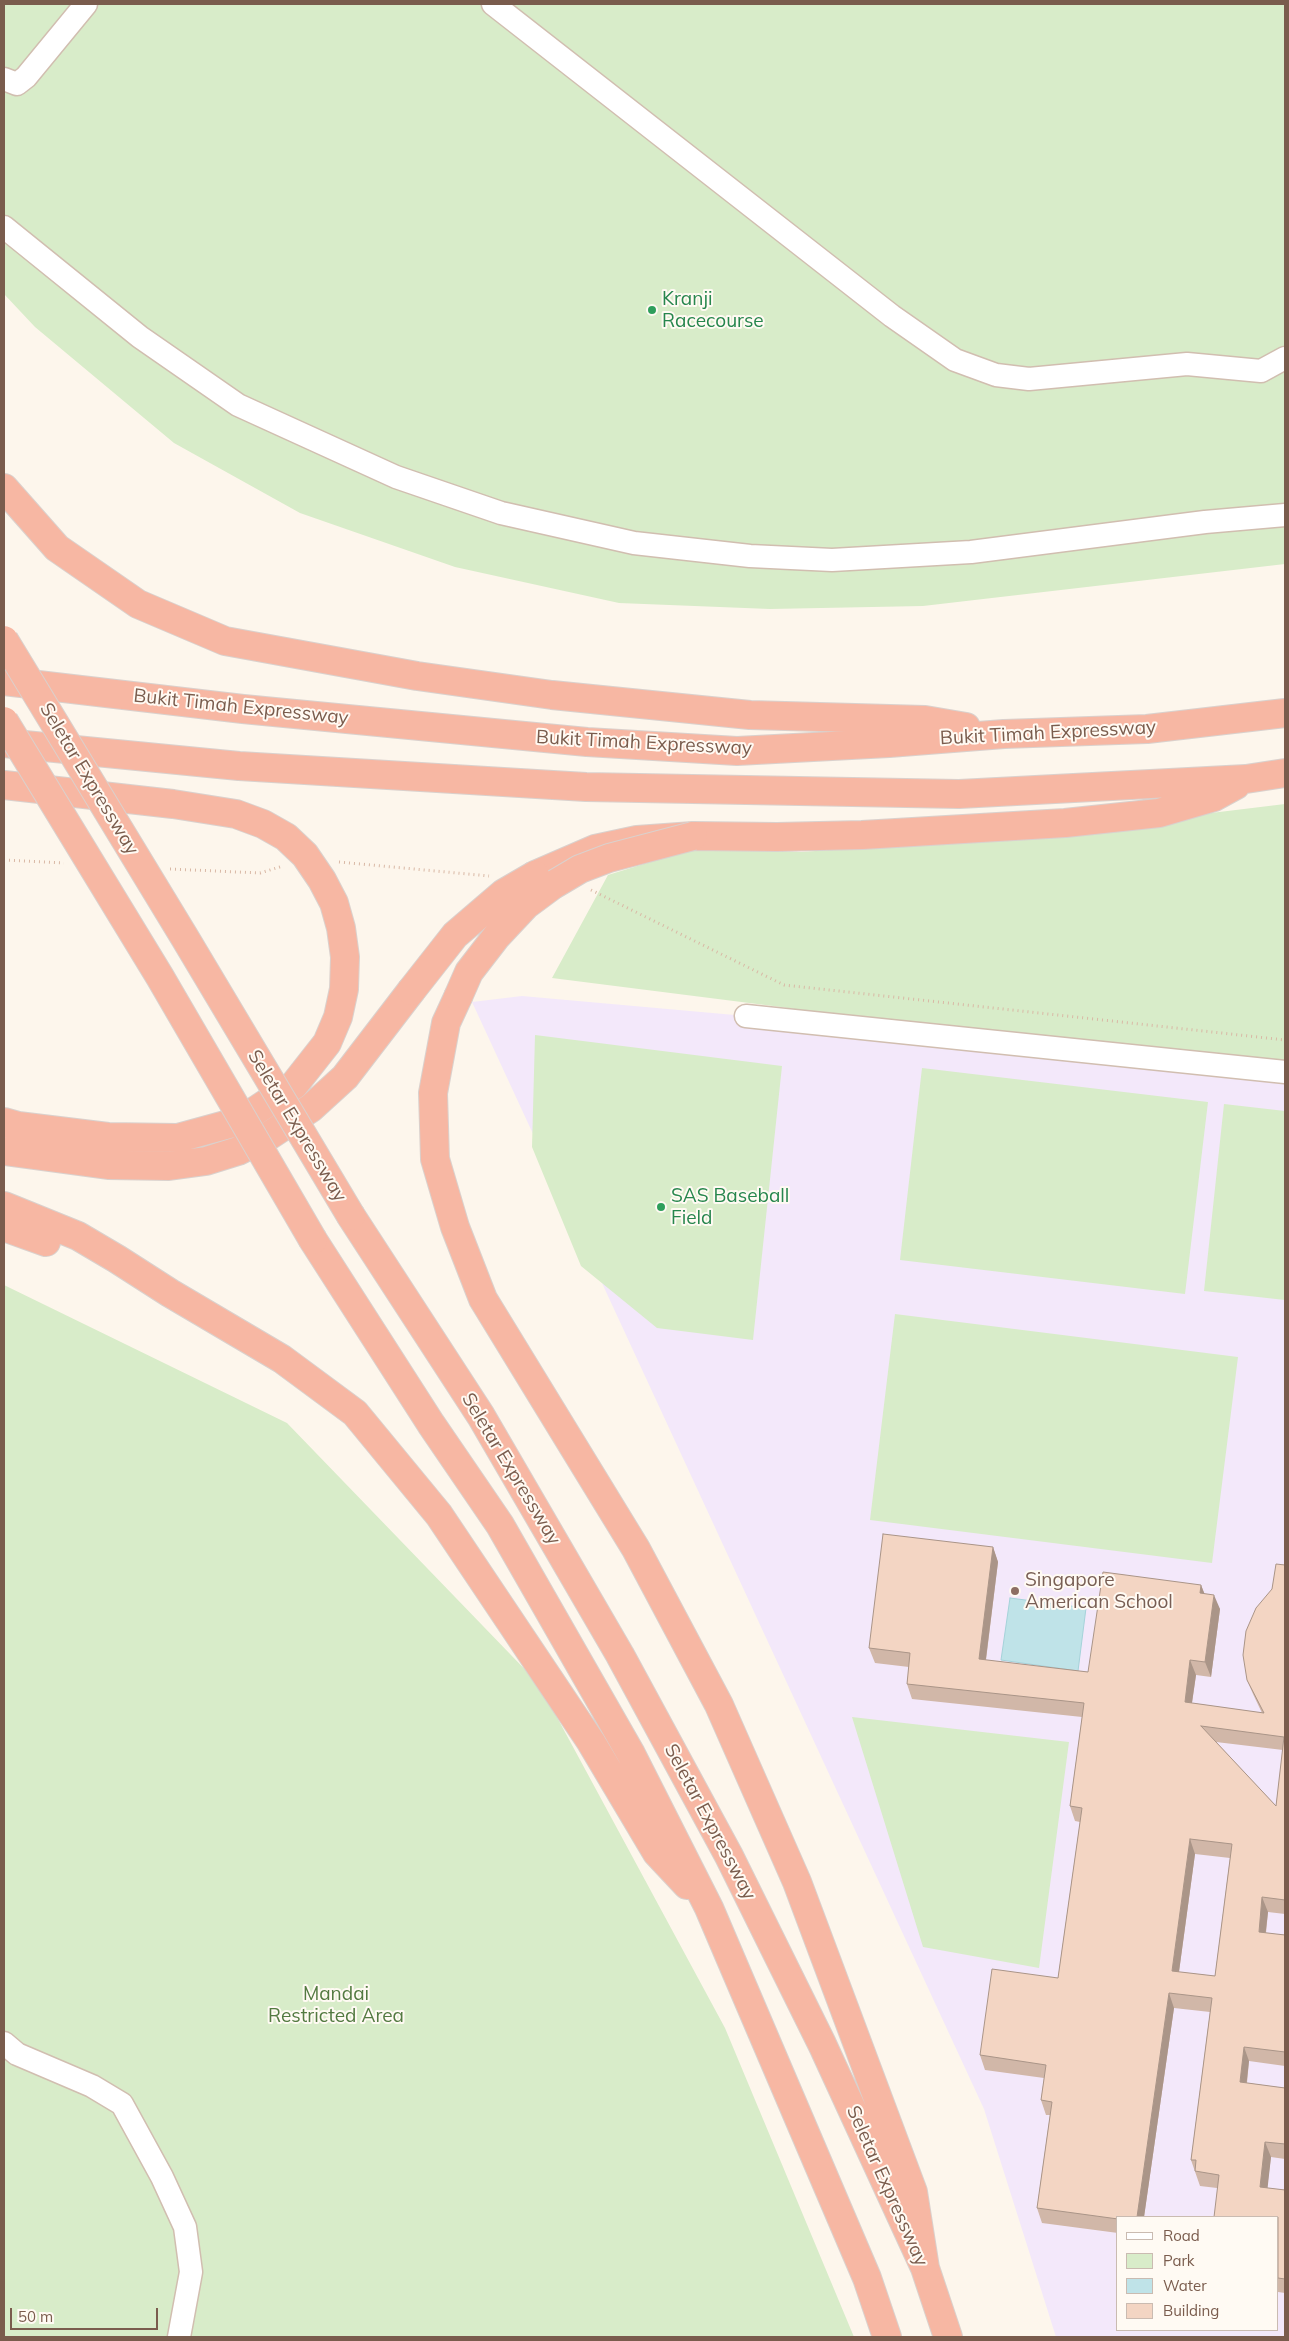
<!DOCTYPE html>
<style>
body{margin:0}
#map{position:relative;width:1289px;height:2341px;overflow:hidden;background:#fdf6ec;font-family:Mulish,sans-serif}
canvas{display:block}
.frame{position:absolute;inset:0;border:5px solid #7a5c4d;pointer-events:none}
.legend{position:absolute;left:1116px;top:2216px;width:162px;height:115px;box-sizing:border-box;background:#fffaf3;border:1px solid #cabbb1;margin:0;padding:6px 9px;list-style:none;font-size:15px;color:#7a5c4d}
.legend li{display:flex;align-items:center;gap:10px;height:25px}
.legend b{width:25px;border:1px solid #cabbb1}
.scale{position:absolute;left:10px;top:2308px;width:148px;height:22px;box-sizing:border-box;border:2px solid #7a5c4d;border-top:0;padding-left:6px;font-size:15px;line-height:18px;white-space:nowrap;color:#7a5c4d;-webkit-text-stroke:4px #fffaf3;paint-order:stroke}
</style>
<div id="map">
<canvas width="1289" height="2341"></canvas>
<div class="frame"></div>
<ul class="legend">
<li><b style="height:6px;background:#fff"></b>Road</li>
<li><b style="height:14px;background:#d8ecc9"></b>Park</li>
<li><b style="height:14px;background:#bfe3e8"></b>Water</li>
<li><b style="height:14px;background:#f3d5c3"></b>Building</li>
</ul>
<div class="scale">50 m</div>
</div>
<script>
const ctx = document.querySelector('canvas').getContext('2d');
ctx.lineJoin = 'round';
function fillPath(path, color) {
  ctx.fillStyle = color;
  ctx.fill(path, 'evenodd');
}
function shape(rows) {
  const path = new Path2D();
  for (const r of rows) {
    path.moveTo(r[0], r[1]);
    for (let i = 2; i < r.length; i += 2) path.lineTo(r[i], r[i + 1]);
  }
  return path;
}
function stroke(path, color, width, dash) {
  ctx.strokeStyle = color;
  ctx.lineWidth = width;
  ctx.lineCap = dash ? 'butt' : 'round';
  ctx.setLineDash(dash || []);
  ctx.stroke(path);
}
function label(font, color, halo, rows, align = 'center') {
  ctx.font = font + ' Mulish,sans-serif';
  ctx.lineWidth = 4;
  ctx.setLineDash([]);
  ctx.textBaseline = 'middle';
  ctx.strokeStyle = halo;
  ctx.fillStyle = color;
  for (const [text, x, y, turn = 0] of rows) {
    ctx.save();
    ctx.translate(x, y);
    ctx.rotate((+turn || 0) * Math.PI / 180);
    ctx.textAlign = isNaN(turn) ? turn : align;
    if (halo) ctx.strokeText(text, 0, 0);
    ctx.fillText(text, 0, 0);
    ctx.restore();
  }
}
const education = shape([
 [522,996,746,1016,1285,1072,1285,2337,1056,2337,984,2109,472,1002],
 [1118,2217,1278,2217,1278,2330,1118,2330]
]);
const green = shape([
 [4,4,1285,4,1285,564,923,606,770,609,619,603,455,567,300,513,174,443,35,327,4,294],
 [1285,804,1285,1084,781,1007,552,978,608,875,699,847,801,852,1014,837],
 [535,1035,782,1066,753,1340,657,1328,581,1266,532,1147],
 [922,1068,1208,1102,1185,1294,900,1260],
 [1224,1104,1285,1111,1285,1300,1204,1291],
 [4,1285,287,1423,539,1684,725,2028,854,2337,4,2337],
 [895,1314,1238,1357,1212,1563,870,1520],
 [852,1717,1069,1742,1039,1968,923,1947]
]);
const water = shape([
 [1010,1598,1086,1608,1078,1671,1001,1660,1010,1598]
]);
const path = shape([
 [4,860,64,863],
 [339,862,489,876],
 [170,869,260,873,283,866],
 [591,890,784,985,1285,1040]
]);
const minor = shape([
 [493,4,892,316,955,360,996,375,1029,379,1187,364,1261,371,1285,358],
 [4,79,17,84,26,77,86,4],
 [4,227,140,337,238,405,396,477,501,513,634,543,750,556,832,560,971,552,1205,522,1285,515],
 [746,1016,1285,1072],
 [4,2043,17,2054,92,2086,122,2104,162,2177,185,2227,191,2272,179,2337]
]);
const highway = shape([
 [4,488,57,548,138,604,225,641,417,676,552,695,750,715,925,720,966,727],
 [4,681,243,709,587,742,737,751,889,743,1004,734,1147,729,1285,713],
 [4,743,239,766,586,787,959,794,1246,779,1285,773],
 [4,785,173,804,236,814,263,824,286,837,305,855,322,880,334,903,341,928,345,957,344,989,338,1017,327,1043,294,1085,240,1121,178,1138,108,1137,18,1126,4,1122],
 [535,875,595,849,637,840,693,836,777,837,862,835,1065,823,1159,813,1214,797,1236,785],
 [458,997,446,1023,433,1093,435,1159,455,1227,483,1299,636,1549,719,1705,797,1882,913,2192,925,2268],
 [4,1151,108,1165,169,1166,206,1161,238,1151,270,1135,311,1108,345,1077,411,991],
 [4,1206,78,1236,117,1259,170,1293,282,1359,355,1413,439,1515,591,1742,657,1853,687,1885],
 [351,1216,481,1416,620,1655,729,1856,822,2044,925,2268,948,2337],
 [4,1227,46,1242],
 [313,1240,431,1424,500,1525,631,1754,709,1908,867,2278,887,2337]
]);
const highwayBridge = shape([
 [4,640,185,938,351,1216],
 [4,721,160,977,313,1240],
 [411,991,455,935,504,893,535,875],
 [458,997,469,972,496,937,526,905,553,885,580,869,609,858,693,836]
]);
const wall = shape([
 [993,1547,998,1562,986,1660,1088,1672,1201,1585,1204,1593,1220,1609,1211,1677,1196,1675,1192,1703,1262,1713,1253,1694,1247,1680,1272,1589,1285,1565,1285,1914,1268,1912,1266,1933,1285,1935,1285,2066,1249,2061,1247,2083,1285,2088,1285,2159,1271,2157,1267,2188,1285,2190,1285,2293,1278,2292,1278,2217,1217,2188,1200,2186,1191,2160,1210,2012,1174,2008,1144,2217,1118,2217,1118,2233,1042,2223,1037,2208,1050,2115,1046,2115,1041,2100,1044,2078,985,2070,980,2055,1058,1978,1080,1822,1075,1821,1070,1806,1082,1717,912,1699,907,1684,909,1667,875,1663,869,1648],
 [1216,1742,1283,1750,1276,1806],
 [1195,1854,1230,1858,1215,1976,1179,1972]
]);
const shadedWall = shape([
 [993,1547,998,1562,984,1674,979,1659],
 [1201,1585,1207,1600,1200,1593],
 [1214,1595,1220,1609,1211,1677,1205,1662],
 [1190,1660,1196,1675,1190,1716,1185,1702],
 [1190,1839,1195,1854,1177,1986,1172,1971],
 [1262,1897,1268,1912,1264,1947,1259,1932],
 [1169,1993,1174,2008,1144,2217,1137,2217],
 [1244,2047,1249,2061,1245,2097,1240,2082],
 [1265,2142,1271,2157,1266,2202,1260,2187]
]);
const building = shape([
 [883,1534,993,1547,979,1659,1088,1672,1103,1572,1201,1585,1200,1593,1214,1595,1205,1662,1190,1660,1185,1702,1264,1713,1247,1680,1243,1655,1246,1631,1256,1608,1272,1589,1276,1564,1285,1565,1285,1900,1262,1897,1259,1932,1285,1935,1285,2052,1244,2047,1240,2082,1285,2088,1285,2144,1265,2142,1260,2187,1285,2190,1285,2279,1278,2278,1278,2217,1214,2217,1219,2175,1195,2171,1196,2160,1191,2160,1212,1998,1169,1993,1137,2217,1118,2217,1118,2219,1037,2208,1052,2102,1041,2100,1046,2065,980,2055,992,1969,1058,1978,1082,1808,1070,1806,1084,1703,907,1684,910,1653,869,1648,883,1534],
 [1201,1726,1284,1737,1276,1806,1201,1726],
 [1190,1839,1232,1844,1215,1976,1172,1971,1190,1839]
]);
const markers = [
 [652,310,5,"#2e9e5b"],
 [661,1207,5,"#2e9e5b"],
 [1015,1591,5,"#8d6e63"]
];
const leisureNames = [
 ["Kranji",662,299],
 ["Racecourse",662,321],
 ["SAS Baseball",671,1196],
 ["Field",671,1218]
];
const streetNames = [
 ["Bukit Timah Expressway",241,707,6],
 ["Bukit Timah Expressway",1048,733,-3],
 ["Bukit Timah Expressway",644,743,3],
 ["Seletar Expressway",89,779,59],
 ["Seletar Expressway",297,1126,59],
 ["Seletar Expressway",511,1469,59],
 ["Seletar Expressway",710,1822,62],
 ["Seletar Expressway",887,2186,66]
];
const educationNames = [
 ["Singapore",1025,1580],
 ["American School",1025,1602]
];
const parkNames = [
 ["Mandai",336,1994],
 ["Restricted Area",336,2016]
];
fillPath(education, '#f3e8fa');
fillPath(green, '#d8ecc9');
fillPath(water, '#bfe3e8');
stroke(water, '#a5d3da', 1);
stroke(minor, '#d1beb0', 25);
stroke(highway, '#dad1cd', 30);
stroke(path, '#d9b8a5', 3, [1, 4]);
stroke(minor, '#fff', 22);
stroke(highway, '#f7b7a3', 28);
stroke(highwayBridge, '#dad1cd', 30, []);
stroke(highwayBridge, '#f7b7a3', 28);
fillPath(wall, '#d1b7a8');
fillPath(shadedWall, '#aa9588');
fillPath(building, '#f3d5c3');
stroke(building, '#aa9588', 1);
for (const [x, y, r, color] of markers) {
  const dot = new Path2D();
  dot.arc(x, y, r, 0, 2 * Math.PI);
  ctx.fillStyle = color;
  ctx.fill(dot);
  stroke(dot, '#fffaf3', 2);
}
label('19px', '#27864d', '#fffaf3', leisureNames, 'left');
label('19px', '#7a5c4d', '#fffaf3', streetNames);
label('19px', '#785e54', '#fffaf3', educationNames, 'left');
label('19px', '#537a41', '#fffaf3', parkNames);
</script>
